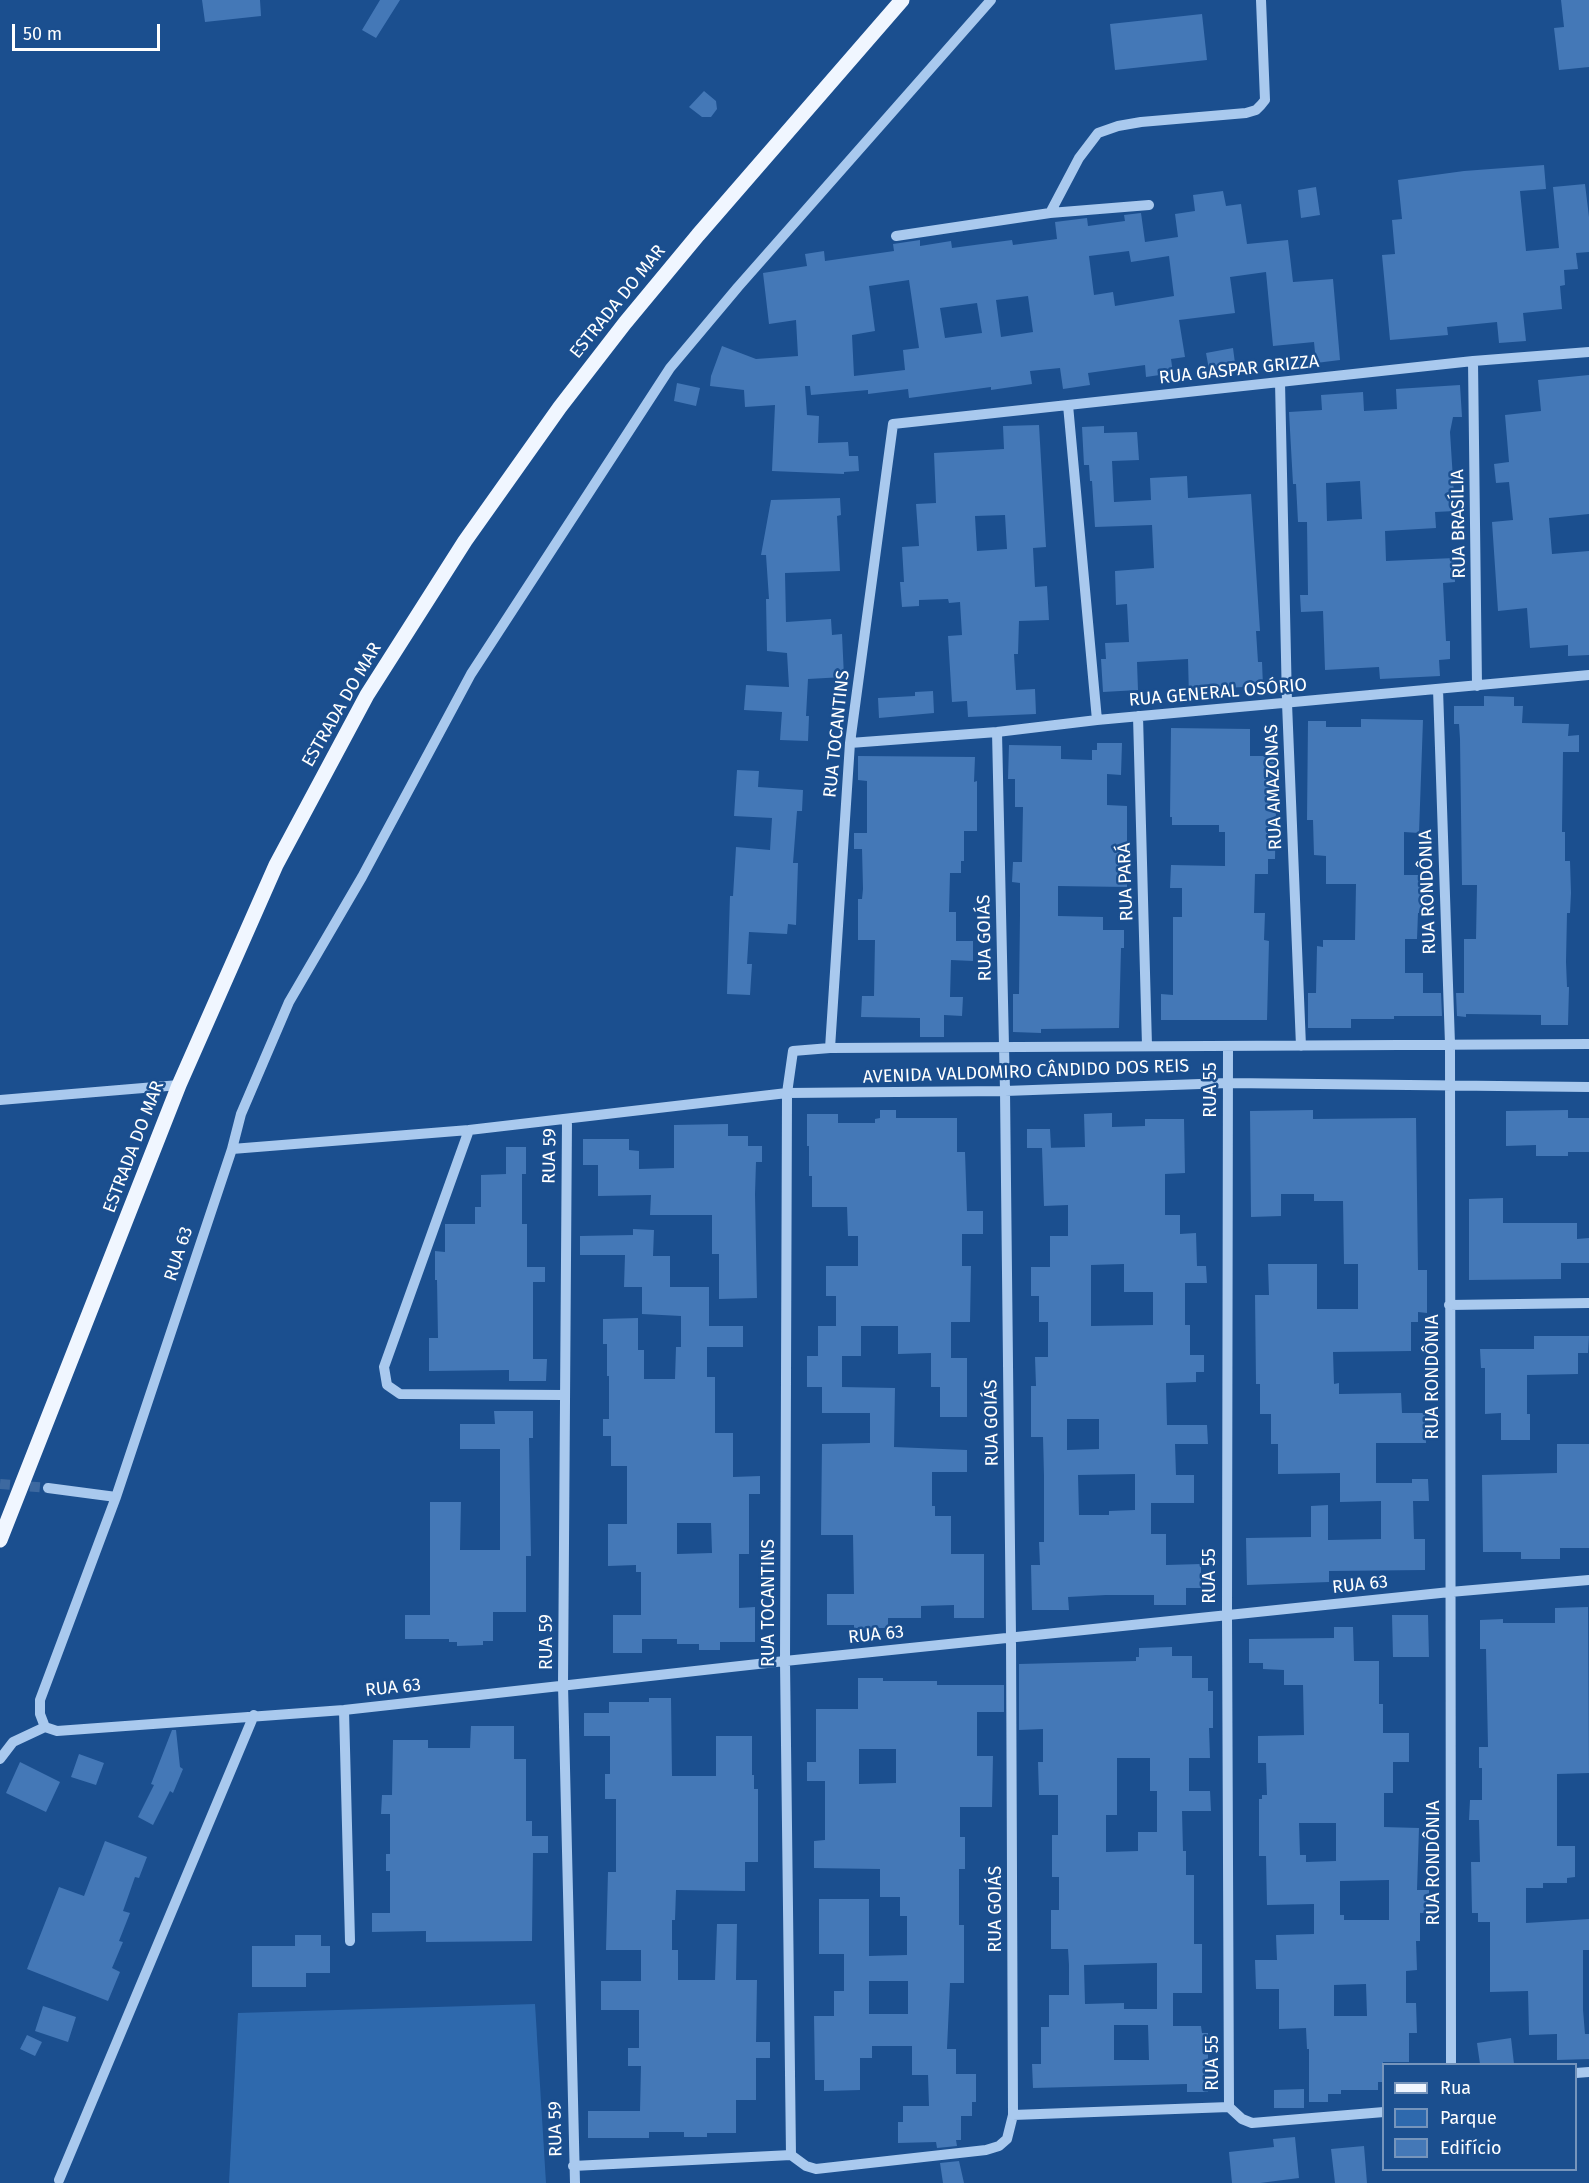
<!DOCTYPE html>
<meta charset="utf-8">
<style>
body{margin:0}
#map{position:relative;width:1589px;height:2183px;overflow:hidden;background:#1b4f8f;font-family:"Fira Sans",sans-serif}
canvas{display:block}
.legend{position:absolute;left:1382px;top:2063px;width:195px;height:108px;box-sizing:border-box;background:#1b4f8f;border:2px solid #7695bc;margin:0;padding:8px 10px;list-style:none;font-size:18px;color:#fff}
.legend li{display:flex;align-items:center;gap:12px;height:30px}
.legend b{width:30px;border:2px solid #7695bc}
.scale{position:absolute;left:12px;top:24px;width:148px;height:27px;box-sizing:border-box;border:3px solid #fff;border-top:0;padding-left:8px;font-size:18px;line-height:21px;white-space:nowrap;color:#fff;-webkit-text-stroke:4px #1b4f8f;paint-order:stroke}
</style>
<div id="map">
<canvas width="1589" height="2183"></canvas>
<ul class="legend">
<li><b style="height:8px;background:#f0f6ff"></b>Rua</li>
<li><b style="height:16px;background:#2e69ad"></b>Parque</li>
<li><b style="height:16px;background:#4478b7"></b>Edifício</li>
</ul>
<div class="scale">50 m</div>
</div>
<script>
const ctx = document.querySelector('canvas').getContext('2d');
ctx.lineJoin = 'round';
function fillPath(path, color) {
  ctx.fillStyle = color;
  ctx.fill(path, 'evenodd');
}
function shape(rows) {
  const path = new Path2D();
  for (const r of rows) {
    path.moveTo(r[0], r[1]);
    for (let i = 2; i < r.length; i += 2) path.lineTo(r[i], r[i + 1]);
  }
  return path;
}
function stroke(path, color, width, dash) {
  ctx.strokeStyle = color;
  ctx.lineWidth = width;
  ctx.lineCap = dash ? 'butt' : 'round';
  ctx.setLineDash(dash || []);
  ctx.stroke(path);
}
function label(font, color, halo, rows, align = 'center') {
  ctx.font = font + ' "Fira Sans",sans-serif';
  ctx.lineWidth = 5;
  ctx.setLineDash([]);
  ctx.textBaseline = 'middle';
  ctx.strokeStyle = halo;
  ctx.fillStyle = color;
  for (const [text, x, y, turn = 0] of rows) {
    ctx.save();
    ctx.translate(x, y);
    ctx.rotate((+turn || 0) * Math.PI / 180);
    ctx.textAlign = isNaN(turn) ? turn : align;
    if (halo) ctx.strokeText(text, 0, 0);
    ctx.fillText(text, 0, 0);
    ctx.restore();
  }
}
const green = shape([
 [535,2004,546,2183,229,2183,238,2013]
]);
const building = shape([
 [202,0,260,0,261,16,205,22],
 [380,0,400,0,376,38,362,30],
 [1561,0,1589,0,1589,67,1559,70,1554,28,1564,27],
 [1202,14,1207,60,1115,70,1110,24],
 [704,91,716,101,717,109,711,117,702,117,689,107],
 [1544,165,1546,189,1520,191,1526,251,1559,248,1553,187,1585,184,1589,217,1589,252,1576,253,1578,269,1564,270,1565,285,1560,286,1562,309,1523,313,1526,341,1499,343,1497,322,1447,327,1448,335,1390,340,1382,255,1395,254,1392,220,1402,219,1398,180,1464,171],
 [1316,187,1320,215,1301,218,1298,190],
 [1223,191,1226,206,1241,204,1247,244,1288,240,1293,282,1333,279,1340,360,1316,363,1314,342,1273,346,1266,272,1230,277,1235,313,1179,320,1185,357,1171,359,1173,373,1146,377,1145,365,1088,373,1090,385,1063,389,1060,368,1030,371,1032,384,991,390,991,387,909,398,908,389,868,394,868,390,811,395,810,386,805,386,807,415,819,416,818,443,848,442,849,456,858,456,859,471,844,472,844,474,772,471,775,405,745,407,744,390,710,386,711,376,722,346,756,359,798,356,796,320,769,324,763,273,807,266,805,254,824,251,825,261,894,251,893,244,920,240,920,246,951,241,952,248,1012,240,1013,245,1057,239,1055,222,1087,218,1088,226,1125,221,1124,215,1141,213,1145,242,1178,237,1175,214,1195,211,1193,195],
 [1129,251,1131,262,1169,256,1174,296,1115,306,1113,292,1094,295,1089,256],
 [909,280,919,348,903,350,905,370,854,376,852,335,875,331,869,286],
 [1028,296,1033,332,1001,337,996,300],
 [977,303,982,333,945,338,940,308],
 [1233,348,1236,371,1210,375,1206,353],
 [1589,375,1589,514,1549,518,1552,554,1589,551,1589,655,1568,656,1568,645,1530,648,1527,608,1498,611,1492,522,1513,520,1509,482,1496,483,1494,464,1509,462,1505,415,1541,411,1538,380],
 [677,383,700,388,696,406,674,401],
 [1460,385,1462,417,1453,417,1450,432,1455,511,1435,512,1436,528,1385,531,1386,561,1454,558,1455,582,1443,583,1446,641,1450,641,1450,659,1439,660,1440,676,1380,679,1379,667,1325,670,1323,611,1301,612,1300,595,1308,595,1307,522,1298,522,1296,484,1293,484,1289,412,1322,410,1321,395,1363,392,1364,411,1397,409,1396,389],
 [1360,481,1362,519,1327,521,1326,483],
 [1039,425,1046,547,1033,548,1035,587,1047,586,1049,620,1019,621,1018,654,1014,654,1016,690,1035,689,1036,714,968,717,967,701,952,702,948,636,962,635,960,602,949,603,948,599,919,600,919,606,902,607,900,582,904,582,902,547,919,546,916,504,936,503,934,453,1004,449,1003,426],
 [1005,515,1007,549,977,551,975,516],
 [1104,426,1104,433,1137,432,1139,460,1112,461,1114,502,1151,500,1150,478,1187,476,1188,498,1251,494,1260,631,1256,631,1258,662,1262,662,1263,686,1205,689,1205,697,1189,697,1188,659,1137,662,1138,690,1103,692,1101,659,1106,659,1105,643,1129,642,1127,604,1116,605,1115,571,1154,568,1152,525,1095,527,1092,481,1090,481,1089,465,1084,465,1082,427],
 [840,498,841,515,837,516,840,571,785,573,786,622,831,619,832,635,842,634,844,677,808,679,806,716,809,716,808,741,780,740,782,712,744,710,746,685,789,687,787,653,767,651,766,599,769,599,766,555,761,555,771,500],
 [933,691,934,713,879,718,878,698,915,696,915,692],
 [1484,696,1514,697,1514,706,1523,706,1522,723,1569,724,1568,736,1579,735,1579,752,1563,752,1562,832,1565,832,1565,861,1570,861,1571,893,1570,913,1567,913,1566,962,1567,987,1569,987,1568,1025,1541,1025,1541,1015,1466,1014,1466,1017,1457,1016,1456,993,1464,993,1464,939,1476,939,1477,885,1462,885,1460,739,1459,724,1454,724,1454,706,1484,706],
 [1361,719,1423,720,1419,833,1404,832,1404,875,1427,875,1426,913,1418,913,1417,939,1405,939,1405,973,1423,973,1423,993,1441,993,1442,1016,1394,1016,1394,1019,1351,1019,1351,1028,1308,1028,1308,993,1316,993,1317,946,1323,947,1323,940,1355,940,1356,884,1326,884,1326,856,1314,855,1313,820,1307,820,1308,721,1326,721,1326,727,1361,727],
 [1171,728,1250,729,1250,756,1274,756,1273,807,1276,807,1275,859,1268,859,1268,874,1255,874,1254,913,1265,913,1264,940,1269,941,1267,1020,1161,1020,1161,994,1173,995,1173,917,1182,917,1182,888,1170,888,1171,865,1225,866,1225,832,1219,832,1219,825,1172,825,1172,817,1170,817],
 [1097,743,1122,743,1121,775,1107,774,1107,805,1127,806,1127,887,1058,886,1058,916,1103,917,1103,930,1124,930,1124,948,1121,948,1119,1028,1041,1029,1041,1033,1013,1032,1013,994,1019,994,1020,915,1020,883,1012,882,1013,862,1022,862,1023,807,1015,807,1015,779,1008,779,1009,745,1061,746,1061,759,1092,760,1092,750,1097,750],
 [858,756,975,757,974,782,977,781,977,831,964,831,964,861,961,861,961,873,950,873,949,912,956,912,956,941,973,941,973,961,951,960,950,997,963,997,962,1016,944,1015,944,1037,920,1037,920,1018,861,1017,862,996,874,996,875,940,858,940,858,899,862,899,863,889,862,849,854,849,854,833,867,833,867,781,858,780],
 [737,770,759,771,758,787,803,790,802,811,797,811,793,863,798,863,796,925,788,924,787,934,749,932,747,964,752,964,750,995,727,994,730,896,733,896,736,847,770,850,772,818,734,816],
 [880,1110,896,1110,896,1118,957,1118,957,1152,965,1152,967,1211,983,1211,983,1234,962,1234,962,1266,971,1266,970,1322,951,1322,951,1358,967,1358,967,1417,940,1417,940,1387,931,1387,931,1353,898,1354,898,1326,861,1326,861,1356,842,1356,842,1387,895,1388,894,1447,967,1450,967,1472,932,1472,932,1506,935,1506,935,1516,951,1516,951,1554,984,1554,984,1618,954,1618,954,1605,921,1606,921,1618,888,1618,888,1628,854,1628,854,1625,827,1625,827,1594,854,1594,853,1535,821,1535,822,1444,870,1443,870,1413,822,1413,822,1387,807,1387,807,1356,818,1356,818,1326,836,1326,836,1296,826,1296,826,1266,858,1266,858,1236,848,1236,847,1207,812,1207,812,1176,809,1176,809,1146,807,1146,807,1114,838,1114,838,1123,875,1123,875,1119,880,1118],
 [1313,1110,1313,1119,1416,1118,1418,1270,1427,1270,1427,1313,1418,1312,1418,1322,1411,1322,1411,1351,1333,1352,1334,1384,1339,1383,1339,1394,1401,1393,1402,1413,1425,1413,1426,1443,1376,1443,1376,1483,1412,1483,1412,1479,1428,1479,1429,1501,1413,1501,1414,1539,1425,1539,1425,1570,1329,1571,1329,1582,1247,1585,1246,1538,1311,1537,1311,1506,1328,1505,1328,1540,1381,1539,1381,1501,1340,1502,1340,1473,1278,1474,1278,1444,1271,1444,1271,1414,1260,1414,1260,1384,1256,1384,1255,1295,1269,1295,1268,1264,1317,1264,1317,1309,1358,1309,1358,1264,1344,1264,1343,1201,1314,1201,1314,1194,1281,1194,1281,1216,1251,1217,1250,1111],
 [1568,1110,1568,1118,1589,1118,1589,1152,1568,1152,1568,1156,1536,1156,1536,1145,1506,1146,1506,1111],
 [1112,1113,1112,1127,1145,1126,1145,1119,1184,1119,1185,1173,1165,1174,1165,1215,1180,1215,1180,1234,1196,1233,1197,1266,1206,1266,1207,1283,1185,1283,1185,1325,1190,1325,1190,1355,1204,1355,1204,1372,1196,1372,1196,1382,1166,1383,1167,1425,1207,1425,1208,1444,1175,1444,1176,1475,1194,1475,1194,1503,1151,1503,1151,1534,1166,1534,1166,1565,1201,1564,1201,1588,1186,1588,1186,1605,1154,1605,1154,1595,1106,1595,1068,1597,1069,1610,1032,1610,1031,1565,1040,1565,1039,1542,1044,1542,1044,1476,1043,1437,1031,1437,1031,1386,1036,1386,1035,1357,1048,1357,1048,1322,1039,1322,1039,1296,1031,1296,1031,1267,1050,1267,1050,1236,1068,1236,1068,1205,1044,1206,1042,1148,1085,1147,1084,1114],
 [1124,1264,1124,1292,1153,1292,1153,1325,1091,1326,1091,1265],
 [1067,1419,1099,1419,1099,1449,1067,1450],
 [1135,1474,1135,1510,1109,1511,1109,1515,1079,1515,1078,1475],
 [728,1124,728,1136,748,1136,748,1146,762,1146,762,1162,756,1162,755,1194,757,1298,719,1299,719,1254,712,1254,712,1215,650,1215,651,1195,598,1196,598,1165,583,1165,583,1139,629,1139,629,1150,639,1151,639,1169,674,1168,674,1125],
 [1027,1129,1050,1129,1051,1148,1027,1148],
 [506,1147,526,1147,526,1174,522,1174,522,1224,527,1224,527,1267,545,1267,545,1282,533,1282,533,1359,547,1359,546,1381,509,1381,509,1370,429,1371,429,1338,438,1338,437,1280,435,1280,435,1251,445,1252,445,1224,475,1224,475,1207,481,1207,481,1175,506,1174],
 [1503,1198,1503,1223,1577,1223,1577,1239,1589,1238,1589,1263,1561,1263,1561,1279,1469,1280,1469,1199],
 [633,1229,654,1230,653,1256,670,1256,670,1287,709,1287,709,1326,743,1326,743,1347,707,1347,707,1377,715,1377,715,1433,733,1433,733,1477,760,1476,760,1494,749,1494,749,1554,739,1554,739,1608,755,1607,755,1642,720,1642,720,1650,699,1650,699,1644,677,1644,677,1639,642,1639,642,1653,613,1653,613,1615,641,1615,641,1572,636,1572,636,1565,608,1566,608,1524,627,1524,627,1466,611,1466,611,1436,603,1436,603,1419,609,1419,609,1376,607,1376,607,1344,603,1344,603,1319,638,1318,638,1350,644,1350,644,1379,675,1379,676,1347,681,1347,681,1316,642,1314,642,1287,624,1287,625,1255,580,1255,580,1236,633,1235],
 [677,1523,711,1523,712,1553,677,1554],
 [1534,1336,1589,1336,1588,1353,1578,1353,1578,1374,1527,1375,1527,1414,1530,1414,1530,1440,1501,1440,1501,1413,1485,1414,1485,1368,1481,1368,1480,1349,1534,1349],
 [494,1411,533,1411,533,1438,529,1438,531,1556,526,1556,526,1612,493,1612,493,1641,483,1641,483,1645,457,1646,457,1642,449,1642,449,1639,405,1639,405,1615,430,1615,430,1502,461,1502,460,1550,500,1550,500,1449,460,1449,460,1424,495,1424],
 [1557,1444,1589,1444,1589,1548,1560,1548,1560,1559,1521,1559,1521,1552,1483,1552,1482,1475,1557,1473],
 [1588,1607,1589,1773,1557,1774,1557,1846,1575,1846,1575,1877,1567,1878,1567,1883,1543,1883,1543,1888,1526,1888,1526,1923,1589,1919,1589,1950,1583,1950,1583,2010,1585,2034,1589,2034,1589,2059,1557,2060,1557,2034,1529,2035,1528,1991,1490,1992,1490,1922,1478,1922,1478,1913,1472,1913,1471,1862,1480,1862,1479,1820,1469,1820,1470,1800,1482,1800,1482,1768,1479,1768,1479,1747,1488,1747,1486,1649,1480,1649,1480,1620,1503,1619,1503,1623,1555,1623,1555,1608],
 [1392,1615,1428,1615,1429,1657,1393,1657],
 [1334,1627,1353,1627,1354,1661,1379,1661,1379,1704,1383,1704,1383,1733,1409,1733,1409,1762,1393,1762,1393,1793,1384,1793,1384,1827,1419,1828,1417,1890,1429,1890,1429,1913,1420,1913,1420,1941,1416,1941,1417,1970,1406,1971,1406,2003,1416,2003,1417,2033,1409,2033,1409,2062,1383,2062,1383,2082,1378,2082,1378,2090,1341,2090,1341,2094,1328,2094,1328,2102,1309,2102,1309,2049,1307,2049,1306,2028,1279,2029,1279,1989,1256,1989,1255,1960,1277,1960,1276,1935,1314,1934,1314,1904,1267,1905,1266,1856,1259,1856,1259,1799,1262,1799,1262,1795,1267,1795,1266,1763,1258,1763,1258,1736,1304,1735,1303,1685,1284,1685,1284,1670,1263,1669,1263,1663,1249,1663,1249,1639,1334,1638],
 [1299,1823,1336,1823,1336,1861,1306,1862,1306,1855,1300,1855],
 [1389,1880,1389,1920,1344,1920,1344,1915,1340,1915,1340,1881],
 [1366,1984,1367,2016,1334,2016,1334,1985],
 [1172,1647,1172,1656,1192,1656,1192,1678,1208,1678,1208,1691,1213,1691,1213,1728,1209,1728,1210,1758,1189,1758,1189,1791,1210,1791,1211,1811,1182,1811,1183,1851,1186,1851,1186,1875,1194,1875,1194,1944,1202,1944,1202,1993,1173,1993,1173,2026,1201,2026,1202,2033,1208,2033,1208,2092,1187,2092,1187,2084,1033,2088,1032,2064,1041,2064,1041,2027,1049,2027,1049,1995,1069,1995,1069,1965,1068,1949,1051,1949,1051,1910,1059,1910,1059,1877,1052,1877,1052,1835,1058,1835,1058,1795,1039,1795,1038,1762,1043,1762,1043,1729,1019,1730,1019,1664,1136,1661,1136,1657,1139,1657,1139,1648],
 [1117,1758,1150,1758,1150,1791,1157,1791,1157,1832,1138,1832,1138,1851,1106,1852,1106,1815,1117,1815],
 [1157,1963,1157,2009,1124,2009,1124,2003,1085,2004,1084,1965],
 [1114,2025,1148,2025,1149,2060,1114,2060],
 [858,1678,883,1678,883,1681,937,1681,937,1685,1004,1685,1004,1712,977,1712,977,1756,993,1756,992,1807,960,1807,960,1837,965,1837,965,1869,959,1869,959,1925,964,1925,964,1983,950,1983,947,2049,956,2049,956,2074,976,2074,976,2102,972,2102,972,2116,961,2116,961,2140,956,2140,957,2146,937,2148,936,2142,898,2143,898,2122,903,2122,903,2106,929,2106,928,2075,912,2075,912,2046,872,2046,872,2058,860,2058,860,2090,824,2091,824,2080,815,2080,814,2016,834,2016,834,1991,844,1991,844,1954,819,1954,819,1899,869,1899,869,1956,907,1955,907,1916,900,1916,900,1897,880,1897,880,1869,814,1868,814,1841,825,1840,825,1781,807,1781,807,1762,816,1762,816,1709,858,1709],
 [859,1749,896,1749,896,1783,859,1784],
 [869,1981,908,1981,908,2014,869,2014],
 [649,1698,671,1698,672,1776,716,1776,716,1736,752,1736,752,1775,754,1775,754,1789,758,1789,758,1862,745,1862,745,1891,676,1890,675,1920,672,1920,672,1950,678,1950,678,1980,715,1980,717,1924,737,1924,736,1980,757,1980,756,2042,770,2042,770,2058,756,2058,756,2100,736,2100,736,2133,707,2133,707,2137,684,2137,684,2132,649,2132,649,2138,588,2138,588,2111,640,2111,641,2066,628,2066,628,2048,639,2048,639,2010,601,2010,601,1981,641,1981,641,1950,606,1950,608,1872,616,1872,616,1799,605,1799,605,1774,610,1774,610,1736,584,1736,584,1713,609,1713,609,1702,649,1702],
 [471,1726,514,1726,514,1759,526,1759,526,1821,532,1821,532,1836,548,1836,548,1853,533,1853,532,1941,426,1942,426,1931,372,1932,372,1913,390,1913,390,1871,386,1871,386,1854,390,1854,390,1814,381,1814,382,1795,392,1795,393,1740,428,1740,428,1748,470,1748],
 [172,1730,176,1730,180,1767,183,1769,173,1793,170,1791,153,1825,138,1817,154,1785,151,1784],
 [79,1754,104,1763,96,1785,71,1777],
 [20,1762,60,1782,46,1812,6,1793],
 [105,1841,147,1857,139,1878,135,1877,123,1911,130,1913,119,1941,123,1942,112,1968,120,1972,108,2001,27,1969,59,1887,84,1896],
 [295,1935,321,1935,321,1946,330,1946,330,1973,306,1973,306,1987,252,1987,252,1946,295,1946],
 [43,2006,76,2017,68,2042,35,2031],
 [27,2035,42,2042,35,2056,20,2049],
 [1511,2038,1514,2064,1480,2064,1477,2043],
 [1304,2089,1304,2108,1274,2108,1274,2090],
 [1295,2137,1299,2178,1260,2183,1232,2183,1229,2152,1274,2147,1273,2139],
 [1364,2146,1367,2183,1335,2183,1331,2149],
 [959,2161,964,2183,943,2183,940,2163]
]);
const minorTunnel = shape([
 [0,1484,48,1488]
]);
const minor = shape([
 [1050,213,1079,158,1098,133,1118,126,1141,122,1246,113,1256,110,1261,105,1265,100,1261,0],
 [896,236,1050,213,1149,205],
 [1473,361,1477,686],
 [1280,382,1287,703,1301,1046],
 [1068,405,1097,720],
 [1438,689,1450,1044,1451,2064],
 [1138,716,1147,1046],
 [997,732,1005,1091,1011,1637,1013,2115],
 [850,743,997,732,1097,720,1589,675],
 [1228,1046,1227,1615,1229,2107],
 [830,1048,850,743,893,424,1473,361,1589,352],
 [0,1100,179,1085],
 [567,1119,563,1685,575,2183],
 [469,1130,232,1149,116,1497,40,1700,40,1714,45,1727,57,1731,344,1710,785,1661,1450,1592,1589,1580],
 [232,1149,241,1114,289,1002,362,877,471,674,670,368,738,287,991,0],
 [1449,1305,1589,1303],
 [564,1395,400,1394,387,1385,384,1367,469,1130,787,1093,1005,1091,1228,1083,1589,1087],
 [48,1488,116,1497],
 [344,1710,350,1941],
 [0,1759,13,1742,45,1727],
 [1576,2073,1589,2072],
 [791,2155,785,1661,787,1093,793,1051,830,1048,1589,1044],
 [573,2166,791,2155,806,2166,816,2169,986,2150,999,2146,1007,2139,1013,2115,1229,2107,1242,2119,1252,2123,1384,2112],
 [59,2180,254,1715]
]);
const major = shape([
 [0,1540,179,1085,276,865,367,695,465,541,560,407,625,323,698,235,902,0]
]);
const streetNames = [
 ["ESTRADA DO MAR",618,302,-51],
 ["RUA GASPAR GRIZZA",1239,370,-6],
 ["RUA BRASÍLIA",1459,524,-91],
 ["RUA GENERAL OSÓRIO",1218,693,-5],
 ["ESTRADA DO MAR",342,705,-60],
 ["RUA TOCANTINS",837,734,-84],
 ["RUA AMAZONAS",1274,787,-92],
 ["RUA PARÁ",1126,882,-92],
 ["RUA RONDÔNIA",1428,892,-92],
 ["RUA GOIÁS",985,938,-91],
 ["AVENIDA VALDOMIRO CÂNDIDO DOS REIS",1026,1072,-2],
 ["RUA 55",1211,1090,-90],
 ["ESTRADA DO MAR",134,1147,-69],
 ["RUA 59",550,1156,-89],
 ["RUA 63",179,1254,-72],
 ["RUA RONDÔNIA",1433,1377,-90],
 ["RUA GOIÁS",992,1423,-91],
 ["RUA 55",1210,1576,-90],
 ["RUA 63",1360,1585,-6],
 ["RUA TOCANTINS",769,1603,-90],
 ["RUA 63",876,1635,-6],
 ["RUA 59",547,1642,-90],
 ["RUA 63",393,1688,-6],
 ["RUA RONDÔNIA",1434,1863,-90],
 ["RUA GOIÁS",996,1909,-90],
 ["RUA 55",1213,2063,-90],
 ["RUA 59",556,2129,-91]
];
fillPath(green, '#2e69ad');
fillPath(building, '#4478b7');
stroke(minorTunnel, '#3d69a0', 10, [10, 5]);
stroke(minor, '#a9c9ee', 10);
stroke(major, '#f0f6ff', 15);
label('18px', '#fff', '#1b4f8f', streetNames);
</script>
